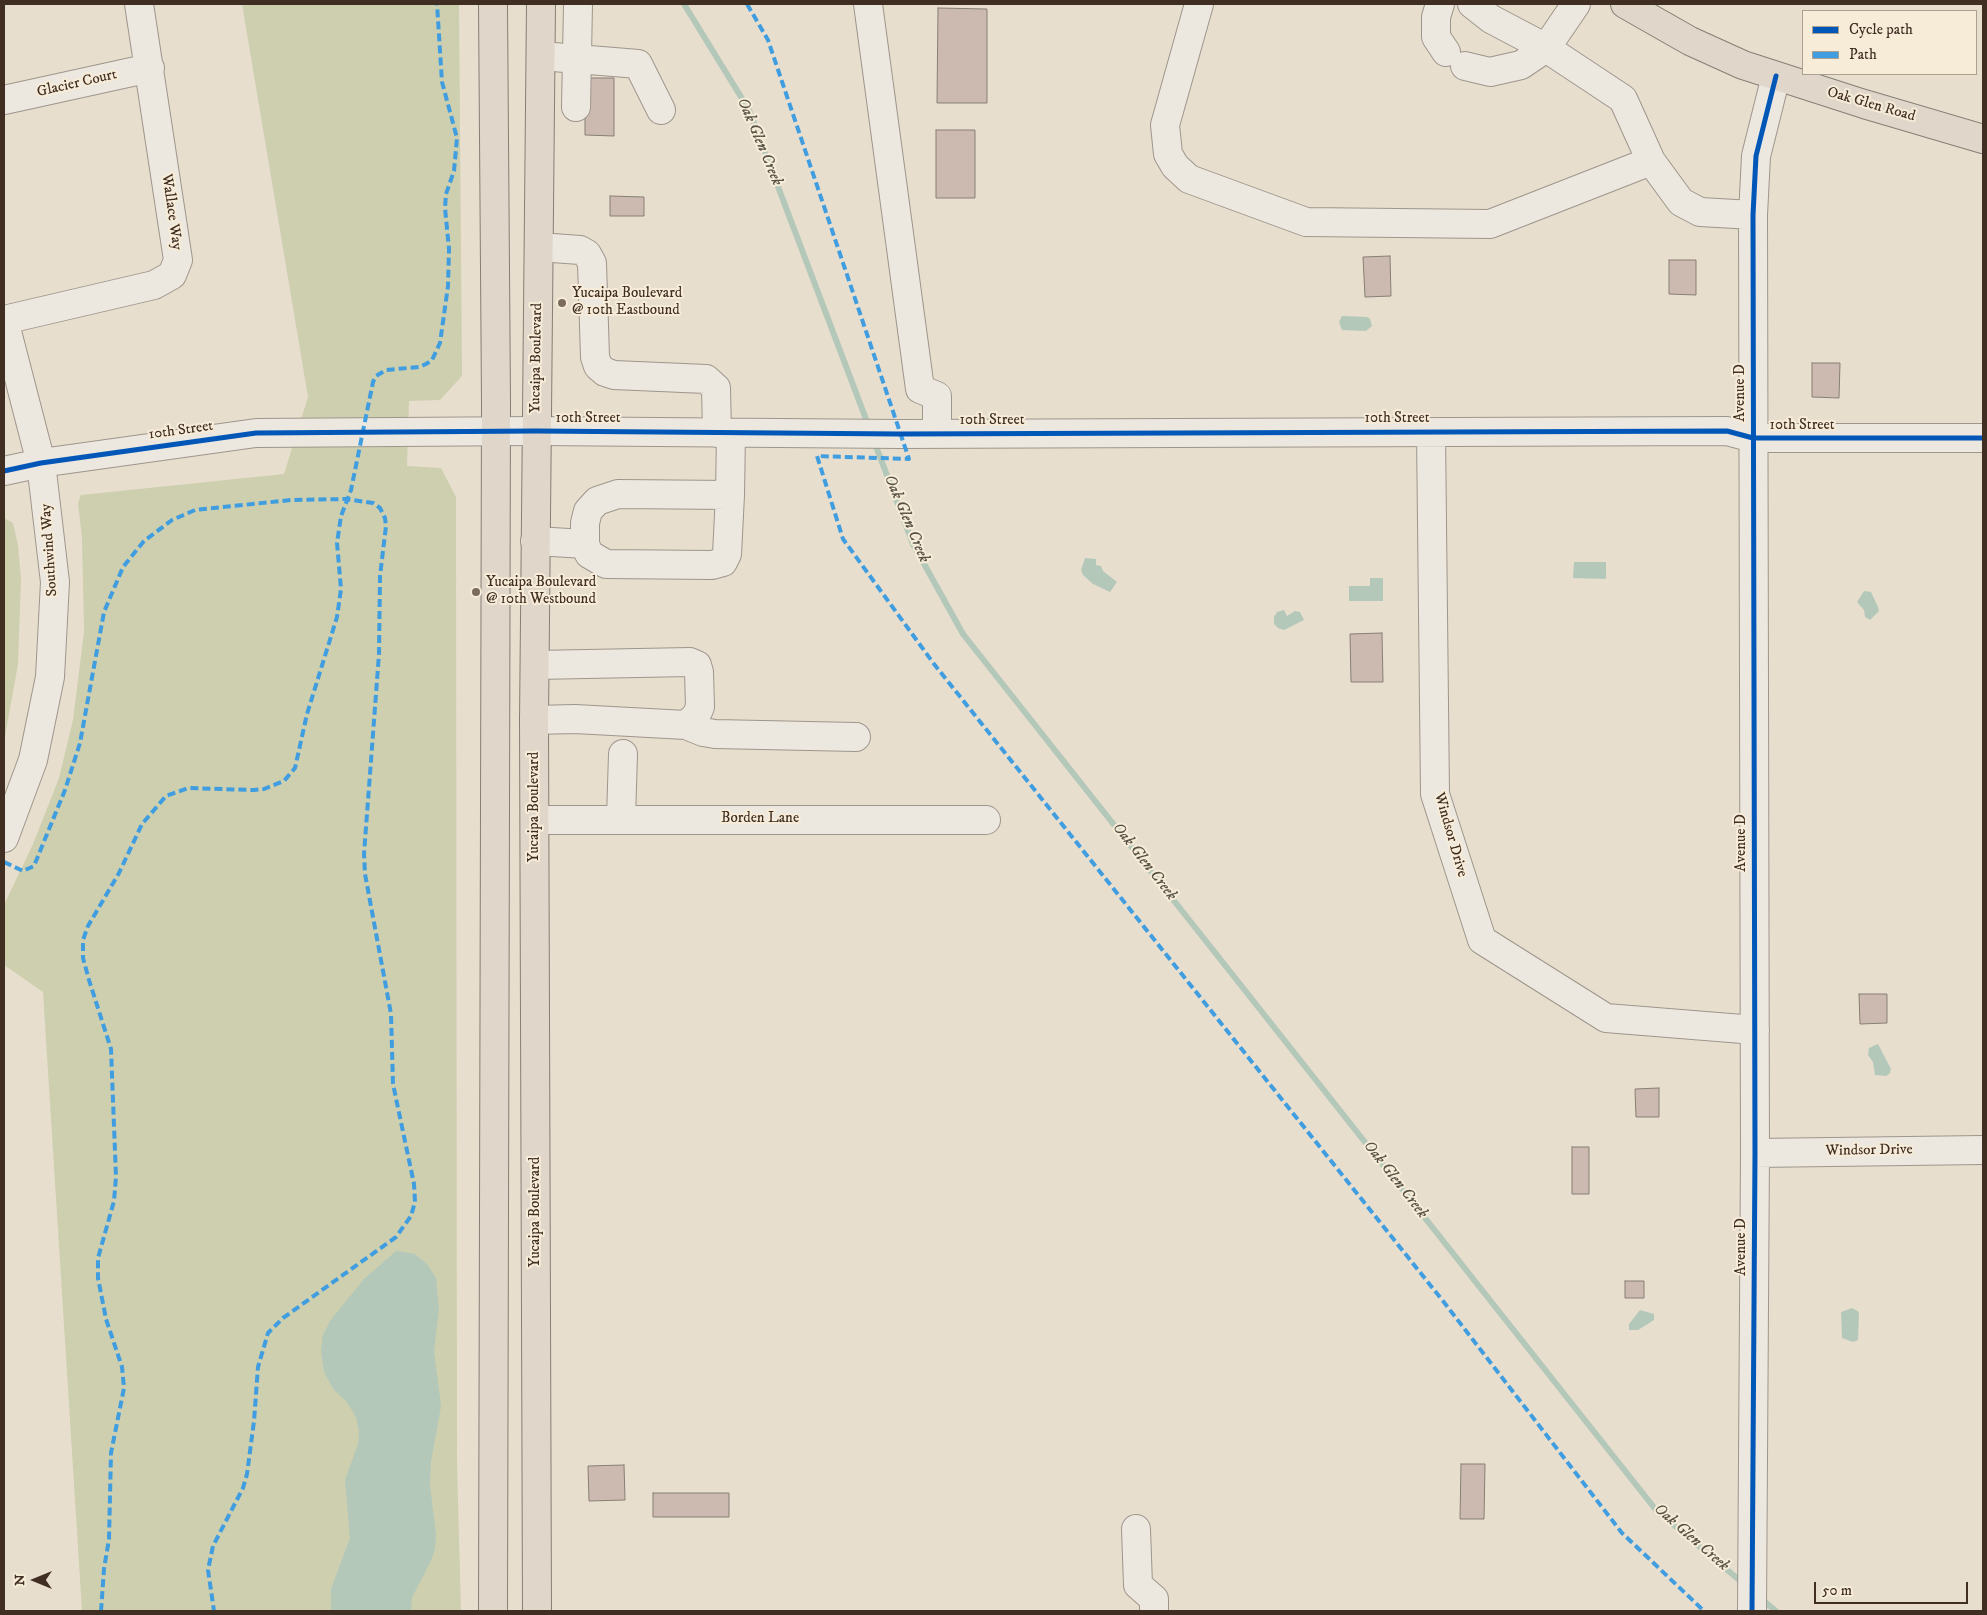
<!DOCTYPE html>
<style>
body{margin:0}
#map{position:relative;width:1987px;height:1615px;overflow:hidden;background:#e8dece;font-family:"IM FELL DW Pica",serif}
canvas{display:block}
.frame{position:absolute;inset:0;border:5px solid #402e23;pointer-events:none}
.legend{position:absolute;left:1802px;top:10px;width:175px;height:65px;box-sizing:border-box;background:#f7ecd8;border:1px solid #aea090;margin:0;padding:6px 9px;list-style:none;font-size:15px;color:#402e23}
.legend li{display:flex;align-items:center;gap:10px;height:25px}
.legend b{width:25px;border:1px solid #aea090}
.north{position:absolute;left:10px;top:1555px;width:50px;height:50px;-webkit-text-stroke:4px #f7ecd8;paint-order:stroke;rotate:270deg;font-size:14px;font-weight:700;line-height:20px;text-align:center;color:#402e23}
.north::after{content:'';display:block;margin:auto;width:18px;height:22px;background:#402e23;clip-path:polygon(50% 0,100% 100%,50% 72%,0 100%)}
.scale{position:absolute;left:1814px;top:1582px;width:154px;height:22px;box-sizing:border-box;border:2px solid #402e23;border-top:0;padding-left:6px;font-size:15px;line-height:18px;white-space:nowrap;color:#402e23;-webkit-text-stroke:4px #f7ecd8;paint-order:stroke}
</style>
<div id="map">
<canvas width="1987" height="1615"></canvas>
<div class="frame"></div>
<ul class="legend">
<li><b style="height:6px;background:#0057b8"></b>Cycle path</li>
<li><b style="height:6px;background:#3f9de0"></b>Path</li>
</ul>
<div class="north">N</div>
<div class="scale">50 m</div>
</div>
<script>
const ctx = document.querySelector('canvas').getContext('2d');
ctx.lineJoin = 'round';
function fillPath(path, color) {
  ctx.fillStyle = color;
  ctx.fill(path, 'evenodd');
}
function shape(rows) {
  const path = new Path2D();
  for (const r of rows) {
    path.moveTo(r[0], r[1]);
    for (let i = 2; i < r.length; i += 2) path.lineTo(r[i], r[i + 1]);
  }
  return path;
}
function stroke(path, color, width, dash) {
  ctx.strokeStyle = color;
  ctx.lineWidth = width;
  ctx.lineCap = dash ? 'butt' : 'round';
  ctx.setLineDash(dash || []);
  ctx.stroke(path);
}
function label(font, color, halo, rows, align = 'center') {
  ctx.font = font + ' "IM FELL DW Pica",serif';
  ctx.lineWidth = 4;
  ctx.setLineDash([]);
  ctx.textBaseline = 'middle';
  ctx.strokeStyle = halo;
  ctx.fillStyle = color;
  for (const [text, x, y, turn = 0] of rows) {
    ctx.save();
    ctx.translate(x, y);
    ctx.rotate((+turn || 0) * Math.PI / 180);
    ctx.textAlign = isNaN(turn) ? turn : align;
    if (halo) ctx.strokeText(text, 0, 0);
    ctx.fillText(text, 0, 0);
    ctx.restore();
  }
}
const green = shape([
 [242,4,459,4,462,376,440,400,409,401,407,466,441,468,456,497,457,1463,461,1611,82,1611,43,992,4,965,4,905,33,844,59,778,73,720,84,632,82,537,78,503,81,495,284,474,308,397],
 [4,518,13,523,18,545,21,579,18,664,4,742]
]);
const water = shape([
 [1342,316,1367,317,1370,319,1372,326,1366,331,1342,330,1339,322],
 [1085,558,1096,559,1096,565,1101,566,1103,571,1117,582,1110,592,1093,584,1083,575,1081,570],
 [1574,562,1606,562,1606,579,1573,578],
 [1370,578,1383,578,1383,601,1349,601,1349,586,1370,586],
 [1864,591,1871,592,1878,607,1879,611,1870,620,1865,617,1864,610,1857,602],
 [1284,610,1287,616,1295,611,1300,612,1304,620,1284,630,1278,628,1274,624,1274,617,1277,612],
 [1878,1044,1891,1069,1890,1073,1886,1076,1875,1075,1873,1062,1868,1055,1869,1048],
 [396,1251,415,1254,427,1264,436,1278,439,1309,434,1352,441,1406,431,1462,430,1485,436,1535,435,1549,430,1563,412,1597,411,1611,331,1611,331,1589,350,1538,345,1480,358,1444,359,1431,356,1417,346,1401,334,1390,324,1372,321,1352,323,1335,330,1321,364,1279],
 [1852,1308,1859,1312,1858,1340,1853,1342,1842,1338,1841,1312],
 [1640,1310,1654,1314,1654,1320,1638,1330,1629,1330,1629,1324]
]);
const stream = shape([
 [684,4,749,110,869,427],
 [874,441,913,544,963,634,1656,1510,1744,1584],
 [1759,1597,1776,1611]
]);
const building = shape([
 [938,8,987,9,987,103,937,103,938,8],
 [585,78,614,78,614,136,585,135,585,78],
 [936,130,975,130,975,198,936,198,936,130],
 [610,196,644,197,644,216,610,216,610,196],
 [1390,256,1391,296,1365,297,1363,257,1390,256],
 [1669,260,1696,260,1696,295,1669,294,1669,260],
 [1812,363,1840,363,1839,398,1812,397,1812,363],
 [1382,633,1383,682,1351,682,1350,634,1382,633],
 [1859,994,1887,994,1887,1023,1860,1024,1859,994],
 [1659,1088,1659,1117,1636,1117,1635,1089,1659,1088],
 [1572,1147,1589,1147,1589,1194,1572,1194,1572,1147],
 [1625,1281,1644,1281,1644,1298,1625,1298,1625,1281],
 [1461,1464,1485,1464,1484,1519,1460,1519,1461,1464],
 [624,1465,625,1500,589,1501,588,1466,624,1465],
 [653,1493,729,1493,729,1517,653,1517,653,1493]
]);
const minor = shape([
 [868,4,920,389,937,396,937,434],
 [1199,4,1165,125,1168,154,1175,166,1189,179,1306,222,1490,224,1651,161],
 [1440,4,1436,17,1436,37,1446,52],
 [1472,4,1491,19,1546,48,1623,99,1651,161,1681,202,1700,212,1753,215],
 [541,56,638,64,661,110],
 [1465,66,1490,72,1521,65,1546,48,1576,4],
 [4,100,150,68],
 [576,107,578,4],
 [539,247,580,250,587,254,592,263,595,357,598,366,605,372,614,375,706,379,716,388,717,433],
 [1431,432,1435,794,1482,940,1606,1018,1755,1030],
 [4,471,41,463,256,433,536,431,900,434,1727,431,1753,438,1983,438],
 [730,495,618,494,597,501,588,511,585,523,585,544,589,554,606,564,712,565,723,562,727,554,730,495,731,433],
 [535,541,585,544],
 [535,665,690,662,697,665,699,672,700,707,696,716,686,725],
 [534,720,575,719,686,725,703,732,715,734,856,737],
 [621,819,623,754],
 [535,820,986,820],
 [4,838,33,760,50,677,55,582,41,463,4,320,154,285,172,275,178,260,139,4],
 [1755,1153,1983,1150],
 [1136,1529,1138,1585,1154,1599,1154,1611],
 [1752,1611,1755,1153,1753,215,1756,156,1776,76]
]);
const major = shape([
 [493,4,496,402,493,1611],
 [1625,4,1690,41,1743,65,1864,104,1983,139],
 [537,1611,534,720,541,4]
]);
const quiet = shape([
 [747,4,768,40,909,459,817,456,843,539,934,664,1443,1301,1622,1533,1704,1611],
 [4,862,23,871,34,866,65,790,80,743,104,612,123,567,144,541,172,520,195,510,291,500,346,499,373,503,380,508,385,518,386,526,380,576,379,654,364,854,365,874,391,1014,393,1084,414,1184,415,1202,411,1216,396,1237,283,1318,268,1333,258,1367,254,1421,247,1474,243,1488,213,1546,208,1570,214,1611],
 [101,1611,104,1569,109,1539,111,1453,124,1388,122,1367,106,1319,98,1278,98,1258,114,1201,116,1177,111,1049,89,980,83,958,83,940,88,926,119,873,142,824,166,796,188,788,254,790,264,789,284,781,295,768,307,714,337,617,341,589,337,543,341,516,351,490,373,382,376,376,386,370,419,367,426,364,432,360,440,343,448,286,449,249,445,208,446,194,454,171,457,138,442,82,437,4]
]);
const cycleway = shape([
 [4,471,41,463,256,433,536,431,900,434,1727,431,1753,438,1983,438],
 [1752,1611,1755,1153,1753,215,1756,156,1776,76]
]);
const markers = [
 [562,303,5,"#7b6c5f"],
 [476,592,5,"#7b6c5f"]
];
const streetNames = [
 ["Glacier Court",77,84,-13],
 ["Oak Glen Road",1871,105,16],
 ["Wallace Way",171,212,82],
 ["Yucaipa Boulevard",537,358,-89],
 ["Avenue D",1741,393,-90],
 ["10th Street",588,419],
 ["10th Street",1397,419],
 ["10th Street",992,421],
 ["10th Street",1802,426],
 ["10th Street",181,431,-8],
 ["Southwind Way",50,550,-94],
 ["Yucaipa Boulevard",535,807,-90],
 ["Borden Lane",760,819],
 ["Windsor Drive",1450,835,74],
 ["Avenue D",1742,843,-90],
 ["Windsor Drive",1869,1151,-1],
 ["Yucaipa Boulevard",536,1212,-90],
 ["Avenue D",1742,1247,-90]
];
const poiNames = [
 ["Yucaipa Boulevard",572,294],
 ["@ 10th Eastbound",572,311],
 ["Yucaipa Boulevard",486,583],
 ["@ 10th Westbound",486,600]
];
const waterNames = [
 ["Oak Glen Creek",759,142,67],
 ["Oak Glen Creek",906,519,67],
 ["Oak Glen Creek",1144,862,52],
 ["Oak Glen Creek",1395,1180,52],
 ["Oak Glen Creek",1691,1538,41]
];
fillPath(green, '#cdcfaf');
fillPath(water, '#b3c8b9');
stroke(stream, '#b3c8b9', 6);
fillPath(building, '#ccbab0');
stroke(building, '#877e75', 1);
stroke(minor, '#9e968c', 30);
stroke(major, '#877e75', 30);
stroke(minor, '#ece7df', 28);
stroke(major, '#e0d7ca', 28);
stroke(quiet, '#3f9de0', 4, [8, 4]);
stroke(cycleway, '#0057b8', 5);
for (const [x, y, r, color] of markers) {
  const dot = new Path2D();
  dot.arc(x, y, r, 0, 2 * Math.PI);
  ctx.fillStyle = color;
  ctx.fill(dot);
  stroke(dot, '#f7ecd8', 2);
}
label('15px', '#402e23', '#f7ecd8', streetNames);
label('15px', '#402e23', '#f7ecd8', poiNames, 'left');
label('italic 16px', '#575246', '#f7ecd8', waterNames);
</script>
